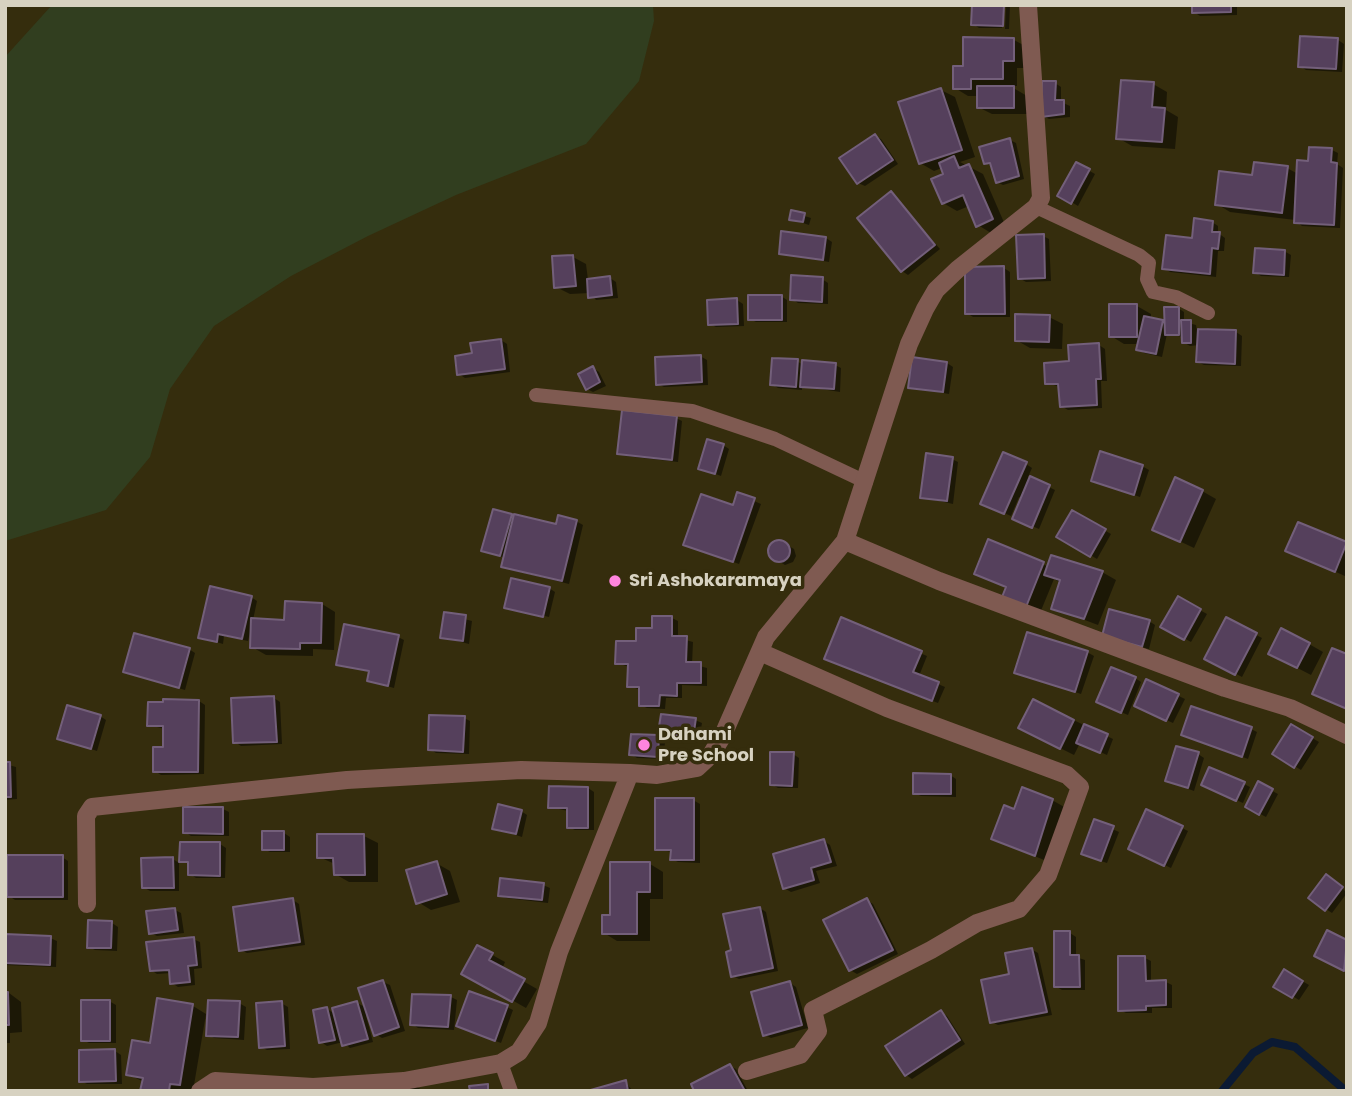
<!DOCTYPE html>
<style>
body{margin:0}
#map{position:relative;width:1352px;height:1096px;overflow:hidden;background:#352d0d;font-family:Poppins,sans-serif}
canvas{display:block}
.frame{position:absolute;inset:0;border:7px solid #d7d2c1;pointer-events:none}
</style>
<div id="map">
<canvas width="1352" height="1096"></canvas>
<div class="frame"></div>
</div>
<script>
const ctx = document.querySelector('canvas').getContext('2d');
ctx.lineJoin = 'round';
function fillPath(path, color) {
  ctx.fillStyle = color;
  ctx.fill(path, 'evenodd');
}
function shape(rows) {
  const path = new Path2D();
  for (const r of rows) {
    if (r.length === 3) {
      path.moveTo(r[0] + r[2], r[1]);
      path.arc(r[0], r[1], r[2], 0, 2 * Math.PI);
      continue;
    }
    path.moveTo(r[0], r[1]);
    for (let i = 2; i < r.length; i += 2) path.lineTo(r[i], r[i + 1]);
  }
  return path;
}
function stroke(path, color, width, dash) {
  ctx.strokeStyle = color;
  ctx.lineWidth = width;
  ctx.lineCap = dash ? 'butt' : 'round';
  ctx.setLineDash(dash || []);
  ctx.stroke(path);
}
function label(font, color, halo, rows, align = 'center') {
  ctx.font = font + ' Poppins,sans-serif';
  ctx.lineWidth = 7;
  ctx.setLineDash([]);
  ctx.textBaseline = 'middle';
  ctx.strokeStyle = halo;
  ctx.fillStyle = color;
  for (const [text, x, y, turn = 0] of rows) {
    ctx.save();
    ctx.translate(x, y);
    ctx.rotate((+turn || 0) * Math.PI / 180);
    ctx.textAlign = isNaN(turn) ? turn : align;
    if (halo) ctx.strokeText(text, 0, 0);
    ctx.fillText(text, 0, 0);
    ctx.restore();
  }
}
const green = shape([
 [52,5,653,5,654,21,639,81,586,144,456,195,368,236,291,276,214,326,170,389,150,457,106,510,5,541,5,57]
]);
const shadow = shape([
 [1003,5,1002,28,979,28,973,24],
 [1006,5,1010,5,1009,29,1005,29],
 [1193,5,1237,5,1237,15,1200,16,1194,12],
 [1014,40,1027,47,1027,68,1017,68,1017,86,1010,86,1027,96,1027,114,992,114,978,107,978,96,968,96,955,88,965,68],
 [1338,40,1344,44,1342,72,1306,70,1300,66],
 [1055,83,1061,87,1061,102,1070,106,1070,117,1049,119,1043,116],
 [1153,84,1167,92,1166,110,1178,117,1175,149,1132,146,1118,138],
 [941,90,955,97,975,157,960,162,983,174,1006,227,991,233,978,225,969,206,957,211,943,203,946,175,942,168,934,171,920,163],
 [875,136,881,139,898,164,865,186,858,183],
 [1010,140,1016,143,1024,179,1003,185,997,182,993,167,986,163],
 [1332,150,1338,153,1337,164,1343,168,1340,228,1302,226,1295,220,1230,212,1217,204,1254,177,1287,168,1298,174],
 [1077,164,1095,174,1078,206,1060,195],
 [891,193,940,249,908,275,902,271],
 [792,212,811,218,809,225,791,219],
 [1212,222,1218,226,1218,233,1225,238,1224,251,1218,251,1216,277,1170,272,1164,268],
 [1043,236,1049,239,1051,281,1026,282,1019,278],
 [826,238,832,242,829,262,780,253],
 [1284,251,1291,255,1289,277,1261,276,1255,272],
 [573,257,586,264,588,280,610,278,616,282,618,298,596,300,590,293,570,294,556,287],
 [1004,268,1010,272,1010,317,973,317,967,313],
 [822,279,828,283,828,304,798,303,792,299],
 [781,296,787,300,787,322,756,322,750,319],
 [737,300,743,304,744,326,716,327,710,324],
 [1137,306,1151,314,1151,319,1166,324,1178,308,1184,312,1184,322,1196,325,1197,331,1236,332,1242,336,1241,366,1204,365,1198,362,1199,345,1190,346,1183,342,1183,337,1167,334,1162,357,1144,353,1138,349,1139,344,1124,344,1111,336],
 [1049,317,1063,324,1062,349,1030,348,1016,340],
 [501,340,507,344,510,372,465,378,459,374,474,355],
 [1099,345,1105,349,1107,381,1101,381,1102,408,1068,410,1061,406,1060,387,1047,383],
 [700,356,707,360,708,385,664,387,658,384],
 [797,361,803,365,835,365,841,368,840,392,802,386,802,390,778,388,772,384],
 [947,363,953,367,949,394,910,387],
 [593,368,599,372,606,386,593,392,587,389],
 [676,418,682,421,678,462,625,456,619,453],
 [723,445,729,449,721,476,700,468],
 [952,459,958,462,953,504,922,497],
 [1026,464,1032,468,1028,477,1055,490,1039,529,1018,520,1022,498,1019,497,1011,516,988,506],
 [1142,466,1149,470,1140,497,1099,483],
 [1202,491,1216,499,1194,548,1154,529],
 [738,494,761,504,739,564,692,547,734,507],
 [494,511,557,526,576,521,583,525,569,584,509,569,503,566,505,558,483,550],
 [1072,512,1111,534,1097,559,1059,536],
 [1299,524,1347,544,1347,577,1288,550],
 [780,541,794,549,796,556,793,562,785,565,772,557,770,550,773,544],
 [989,541,1049,567,1102,572,1116,580,1098,625,1053,608,1061,583,1054,579,1040,613,1018,604,1008,588,976,573],
 [549,588,555,592,549,617,506,607],
 [251,597,257,601,253,620,286,621,322,604,335,612,334,650,313,649,313,656,266,655,252,647,251,628,248,641,224,636,223,644,200,637],
 [1178,598,1207,614,1191,642,1162,626],
 [445,614,472,621,469,644,442,637],
 [672,618,678,621,678,638,693,642,692,664,707,668,707,686,682,685,682,698,666,698,665,709,647,708,640,705,641,690,629,686,629,667,617,663],
 [842,620,927,656,919,676,945,687,938,703,826,659],
 [1227,620,1262,638,1242,677,1206,658],
 [1149,621,1155,625,1149,649,1110,639],
 [398,637,404,640,394,688,369,681,370,672,338,664],
 [1309,644,1323,652,1311,675,1284,661],
 [189,649,195,653,185,690,125,672],
 [1087,652,1094,656,1081,694,1016,672],
 [1135,678,1141,682,1128,715,1104,705],
 [1147,681,1185,699,1173,723,1142,709],
 [274,698,280,702,282,744,241,746,235,742],
 [199,701,205,705,204,774,161,775,155,771,165,749,165,729,149,725],
 [1034,701,1113,739,1107,755,1080,743,1074,755,1034,735],
 [100,716,106,720,97,751,59,738],
 [464,718,470,721,469,754,436,753,430,749],
 [695,720,702,723,699,740,660,732],
 [1292,726,1319,742,1301,770,1275,754],
 [1251,729,1257,732,1248,759,1183,734],
 [659,737,665,740,664,759,637,758,631,754],
 [793,754,799,758,798,788,778,788,771,784],
 [1198,754,1204,758,1194,791,1167,781],
 [5,764,16,767,17,799,5,800],
 [950,775,956,779,956,797,921,796,914,793],
 [1244,784,1250,787,1243,803,1209,788],
 [1259,784,1278,794,1266,817,1247,807],
 [588,788,594,792,594,830,575,830,568,827,568,811,550,807],
 [693,800,700,804,700,863,678,862,672,859,672,852,656,849],
 [1052,800,1066,808,1049,862,993,839,1015,811],
 [223,809,229,812,229,836,191,836,185,832],
 [521,811,527,815,522,837,494,828],
 [1095,821,1119,832,1107,863,1089,857],
 [1182,828,1188,831,1171,868,1136,852],
 [284,833,290,837,290,852,270,852,264,849],
 [364,836,378,843,378,882,349,882,335,874,335,864,319,857],
 [824,841,830,845,837,866,816,871,820,883,791,892,784,888],
 [220,844,226,848,225,878,196,878,190,874,190,864,181,861],
 [62,857,68,861,68,900,15,900,9,896],
 [173,859,179,863,179,891,150,891,143,887],
 [436,863,450,871,460,902,431,910,418,902],
 [650,864,663,872,663,899,650,899,650,941,617,941,604,933],
 [1333,879,1347,893,1332,913,1326,909],
 [543,885,550,888,548,903,506,898,499,895],
 [293,900,299,904,305,945,247,953,241,950],
 [867,900,873,904,898,954,857,974,850,970],
 [760,908,766,912,778,971,739,979,733,976,733,951],
 [175,910,181,913,184,933,157,936,151,933],
 [112,923,118,927,117,951,95,950,89,947],
 [1070,933,1076,937,1076,957,1085,960,1085,990,1062,990,1055,986],
 [5,935,50,938,57,941,56,967,5,965],
 [193,939,200,942,202,968,194,969,195,985,178,987,172,983,171,973,157,974,151,970],
 [1347,942,1347,971,1316,955],
 [478,947,505,962,502,969,537,989,526,1008,464,973],
 [1031,949,1038,953,1052,1015,998,1025,992,1022,1012,975],
 [1145,958,1151,961,1151,982,1166,982,1172,985,1172,1008,1152,1008,1152,1013,1126,1013,1120,1010],
 [1285,971,1309,985,1299,1000,1276,986],
 [383,982,390,985,405,1031,382,1038,375,1034,369,1015,366,1016,373,1042,350,1048,343,1042,327,1046,321,1042,327,1009,335,1014,357,1003,367,1008],
 [790,983,796,987,808,1028,771,1038,765,1035],
 [5,990,21,1002,22,1032,10,1033,10,1043,5,1043],
 [451,997,457,1000,454,1030,418,1028,412,1024],
 [109,1001,116,1005,116,1043,89,1043,83,1040],
 [239,1003,246,1007,244,1040,214,1038,208,1035],
 [281,1003,288,1007,290,1049,267,1050,261,1047],
 [193,1006,206,1014,193,1091,142,1091,144,1082,128,1074,151,1045],
 [507,1007,513,1010,501,1043,464,1029],
 [941,1012,947,1016,965,1044,912,1079,906,1075],
 [115,1051,121,1055,122,1084,87,1084,81,1081],
 [730,1066,736,1069,748,1091,696,1091],
 [625,1082,633,1091,594,1091],
 [417,1087,424,1091,407,1091,407,1088]
]);
const stream = shape([
 [1222,1091,1253,1053,1272,1042,1295,1047,1346,1091]
]);
const building = shape([
 [972,5,1004,5,1003,26,971,25,972,5],
 [1192,5,1231,5,1231,12,1192,13,1192,5],
 [1300,36,1338,38,1336,69,1298,67,1300,36],
 [963,37,1014,38,1014,61,1003,61,1003,79,971,79,971,89,953,89,953,66,963,66,963,37],
 [1121,80,1154,82,1152,107,1165,108,1162,142,1116,139,1121,80],
 [1042,81,1056,81,1055,100,1064,100,1064,114,1041,117,1042,81],
 [977,86,1014,86,1014,108,977,108,977,86],
 [941,88,962,150,919,164,898,102,941,88],
 [875,134,893,160,857,184,839,158,875,134],
 [1010,138,1019,176,996,183,990,163,984,164,979,147,1010,138],
 [1309,147,1332,148,1331,162,1337,163,1334,225,1294,223,1297,160,1308,161,1309,147],
 [954,156,959,168,969,164,993,219,976,227,963,195,942,204,931,179,943,174,939,163,954,156],
 [1076,162,1090,169,1071,204,1057,196,1076,162],
 [1254,162,1288,166,1282,213,1215,205,1219,171,1252,175,1254,162],
 [891,191,935,245,901,272,857,218,891,191],
 [791,210,805,213,803,222,789,220,791,210],
 [1194,218,1213,221,1212,232,1220,232,1218,249,1212,248,1210,274,1162,269,1166,235,1192,238,1194,218],
 [781,231,826,237,823,260,779,254,781,231],
 [1044,234,1045,278,1018,279,1016,235,1044,234],
 [1255,248,1285,250,1284,275,1253,273,1255,248],
 [573,255,576,286,554,288,552,256,573,255],
 [1004,266,1005,314,965,314,965,267,1004,266],
 [791,275,823,277,822,302,790,300,791,275],
 [610,276,612,295,588,298,587,279,610,276],
 [748,295,782,295,782,320,748,320,748,295],
 [737,298,738,324,708,325,707,300,737,298],
 [1109,304,1137,304,1137,337,1109,337,1109,304],
 [1164,307,1179,307,1179,335,1165,335,1164,307],
 [1015,314,1050,315,1049,342,1015,341,1015,314],
 [1144,316,1163,320,1156,354,1136,350,1144,316],
 [1181,320,1191,320,1191,343,1182,343,1181,320],
 [1198,329,1236,330,1235,364,1196,362,1198,329],
 [501,339,505,369,457,375,455,356,472,353,470,343,501,339],
 [1099,343,1101,379,1096,379,1097,405,1060,407,1058,384,1045,384,1044,363,1069,361,1068,345,1099,343],
 [701,355,702,382,656,385,655,357,701,355],
 [912,357,947,362,943,392,908,388,912,357],
 [772,358,798,359,796,387,770,385,772,358],
 [802,360,836,363,834,389,800,387,802,360],
 [593,366,600,382,586,390,578,374,593,366],
 [622,410,677,416,672,460,617,454,622,410],
 [707,439,724,444,715,474,698,469,707,439],
 [1100,451,1143,465,1134,495,1091,481,1100,451],
 [1003,452,1027,462,1004,514,980,504,1003,452],
 [926,453,953,457,947,501,920,498,926,453],
 [1030,476,1050,485,1032,528,1012,519,1030,476],
 [1175,477,1203,490,1180,542,1152,530,1175,477],
 [737,492,755,498,733,562,683,545,701,494,733,505,737,492],
 [493,509,512,514,500,556,481,551,493,509],
 [1072,510,1106,529,1090,557,1056,537,1072,510],
 [514,514,556,524,558,515,577,520,562,581,501,567,514,514],
 [1298,522,1347,542,1335,572,1285,551,1298,522],
 [988,539,1044,562,1026,607,1002,597,1006,587,974,574,988,539],
 [779,551,11],
 [1051,555,1103,571,1084,619,1051,609,1060,580,1044,575,1051,555],
 [511,578,550,587,543,617,504,608,511,578],
 [210,586,252,596,242,639,218,634,217,642,198,638,210,586],
 [1178,596,1201,609,1184,640,1160,627,1178,596],
 [285,601,322,603,321,643,300,643,300,649,250,648,251,618,284,620,285,601],
 [1109,609,1150,620,1142,647,1102,636,1109,609],
 [444,612,466,615,463,641,440,638,444,612],
 [652,616,672,616,672,636,687,636,686,662,701,662,701,683,677,683,677,696,660,695,659,706,639,706,639,687,627,687,628,664,615,664,616,641,636,641,636,628,652,628,652,616],
 [841,617,922,651,913,672,939,682,932,701,824,659,841,617],
 [1226,617,1257,633,1235,675,1204,659,1226,617],
 [344,624,399,635,388,686,367,681,369,671,336,665,344,624],
 [1281,628,1310,643,1297,668,1268,654,1281,628],
 [1027,632,1088,651,1075,692,1014,673,1027,632],
 [134,633,190,648,179,688,123,672,134,633],
 [1332,648,1347,654,1347,709,1312,694,1332,648],
 [1111,667,1136,677,1121,713,1096,702,1111,667],
 [1146,679,1179,694,1166,721,1134,706,1146,679],
 [274,696,277,742,233,743,231,698,274,696],
 [163,699,199,700,198,772,153,772,153,747,163,747,163,726,147,726,148,702,163,702,163,699],
 [1033,699,1074,720,1060,749,1018,728,1033,699],
 [67,705,101,715,91,749,57,739,67,705],
 [1191,706,1252,727,1242,757,1181,735,1191,706],
 [661,714,696,718,693,738,658,733,661,714],
 [429,715,465,716,463,752,428,750,429,715],
 [1084,724,1108,734,1100,753,1076,743,1084,724],
 [1291,724,1313,737,1294,768,1272,754,1291,724],
 [631,734,659,735,658,757,629,755,631,734],
 [1176,746,1199,752,1188,788,1165,781,1176,746],
 [770,752,794,752,792,786,770,785,770,752],
 [5,762,10,762,11,797,5,797,5,762],
 [1209,767,1245,782,1236,801,1201,785,1209,767],
 [913,773,951,774,951,794,913,794,913,773],
 [1258,781,1273,789,1259,815,1245,807,1258,781],
 [549,786,588,787,588,828,567,828,567,808,548,808,549,786],
 [1022,787,1053,799,1035,856,991,839,1004,805,1014,809,1022,787],
 [655,798,694,798,694,860,670,860,671,850,655,850,655,798],
 [498,804,522,810,516,834,492,829,498,804],
 [183,807,223,807,223,834,183,833,183,807],
 [1146,809,1183,826,1164,866,1128,849,1146,809],
 [1094,819,1114,826,1101,861,1081,854,1094,819],
 [262,831,284,831,284,850,262,850,262,831],
 [317,834,364,834,365,875,334,875,333,858,317,858,317,834],
 [824,839,831,862,811,868,814,880,783,889,773,854,824,839],
 [180,842,220,842,220,876,188,875,188,862,179,862,180,842],
 [7,855,63,855,63,897,7,897,7,855],
 [173,857,174,888,142,888,141,858,173,857],
 [437,861,447,894,416,904,406,870,437,861],
 [610,862,650,862,650,892,637,892,637,934,602,934,602,915,610,915,610,862],
 [1326,874,1343,887,1325,911,1308,898,1326,874],
 [500,878,544,883,542,900,498,896,500,878],
 [293,898,300,942,239,951,233,907,293,898],
 [867,898,893,950,849,971,823,920,867,898],
 [760,907,773,968,731,977,726,952,731,950,723,914,760,907],
 [175,908,178,930,149,934,146,911,175,908],
 [88,920,112,921,111,948,87,948,88,920],
 [1327,930,1347,940,1344,971,1314,956,1327,930],
 [1054,931,1070,931,1070,955,1079,955,1080,987,1054,987,1054,931],
 [5,934,51,936,50,965,5,963,5,934],
 [194,937,197,965,188,966,190,982,170,984,169,970,150,971,146,942,194,937],
 [477,945,493,953,489,960,525,979,512,1002,461,974,477,945],
 [1032,948,1047,1012,990,1023,981,980,1009,974,1005,953,1032,948],
 [1118,956,1145,956,1146,981,1166,980,1166,1005,1146,1006,1146,1010,1118,1011,1118,956],
 [1284,969,1303,981,1292,998,1273,987,1284,969],
 [383,980,399,1027,374,1036,358,988,383,980],
 [790,981,802,1025,763,1036,751,992,790,981],
 [469,991,508,1005,495,1041,456,1026,469,991],
 [5,992,8,992,9,1025,5,1025,5,992],
 [412,994,451,995,448,1027,410,1025,412,994],
 [157,998,193,1004,180,1085,170,1084,169,1091,140,1091,143,1078,126,1075,132,1040,150,1043,157,998],
 [81,1000,110,1000,110,1041,81,1041,81,1000],
 [208,1000,240,1001,238,1037,206,1036,208,1000],
 [282,1001,285,1046,259,1048,256,1003,282,1001],
 [357,1001,368,1039,342,1046,332,1008,357,1001],
 [327,1007,335,1040,319,1043,313,1010,327,1007],
 [941,1010,960,1040,905,1076,885,1046,941,1010],
 [115,1049,116,1081,79,1082,79,1050,115,1049],
 [730,1064,745,1091,694,1091,691,1084,730,1064],
 [626,1080,628,1091,587,1091,626,1080],
 [488,1084,488,1091,470,1091,469,1086,488,1084]
]);
const lane = shape([
 [1036,207,1139,255,1149,263,1147,279,1153,292,1176,297,1208,313],
 [536,395,692,411,775,439,866,482],
 [501,1063,511,1091]
]);
const street = shape([
 [845,541,939,581,1225,688,1290,708,1347,735],
 [87,904,86,816,92,807,347,780,521,770,630,773],
 [747,1071,800,1055,818,1031,813,1010,931,950,977,923,1019,909,1048,875,1080,787,1067,775,887,708,760,652],
 [200,1091,215,1081,313,1087,404,1081,501,1063,519,1052,538,1023,559,952,630,773,657,775,697,768,711,755,723,735,766,637,845,541,909,344,925,309,936,290,958,269,1036,207,1041,198,1028,5]
]);
const markers = [
 [615,581,7,"#ff85de"],
 [644,745,7,"#ff85de"]
];
const poiNames = [
 ["Sri Ashokaramaya",629,581],
 ["Dahami",658,735],
 ["Pre School",658,756]
];
fillPath(green, '#313e1f');
fillPath(shadow, '#0007');
stroke(stream, '#0b1a33', 8);
fillPath(building, '#55405c');
stroke(building, '#735f7a', 2);
stroke(lane, '#7f5a51', 14);
stroke(street, '#7f5a51', 18);
for (const [x, y, r, color] of markers) {
  const dot = new Path2D();
  dot.arc(x, y, r, 0, 2 * Math.PI);
  ctx.fillStyle = color;
  ctx.fill(dot);
  stroke(dot, '#352d0d', 2.5);
}
label('bold 18px', '#d7d2c1', '#352d0d', poiNames, 'left');
</script>
